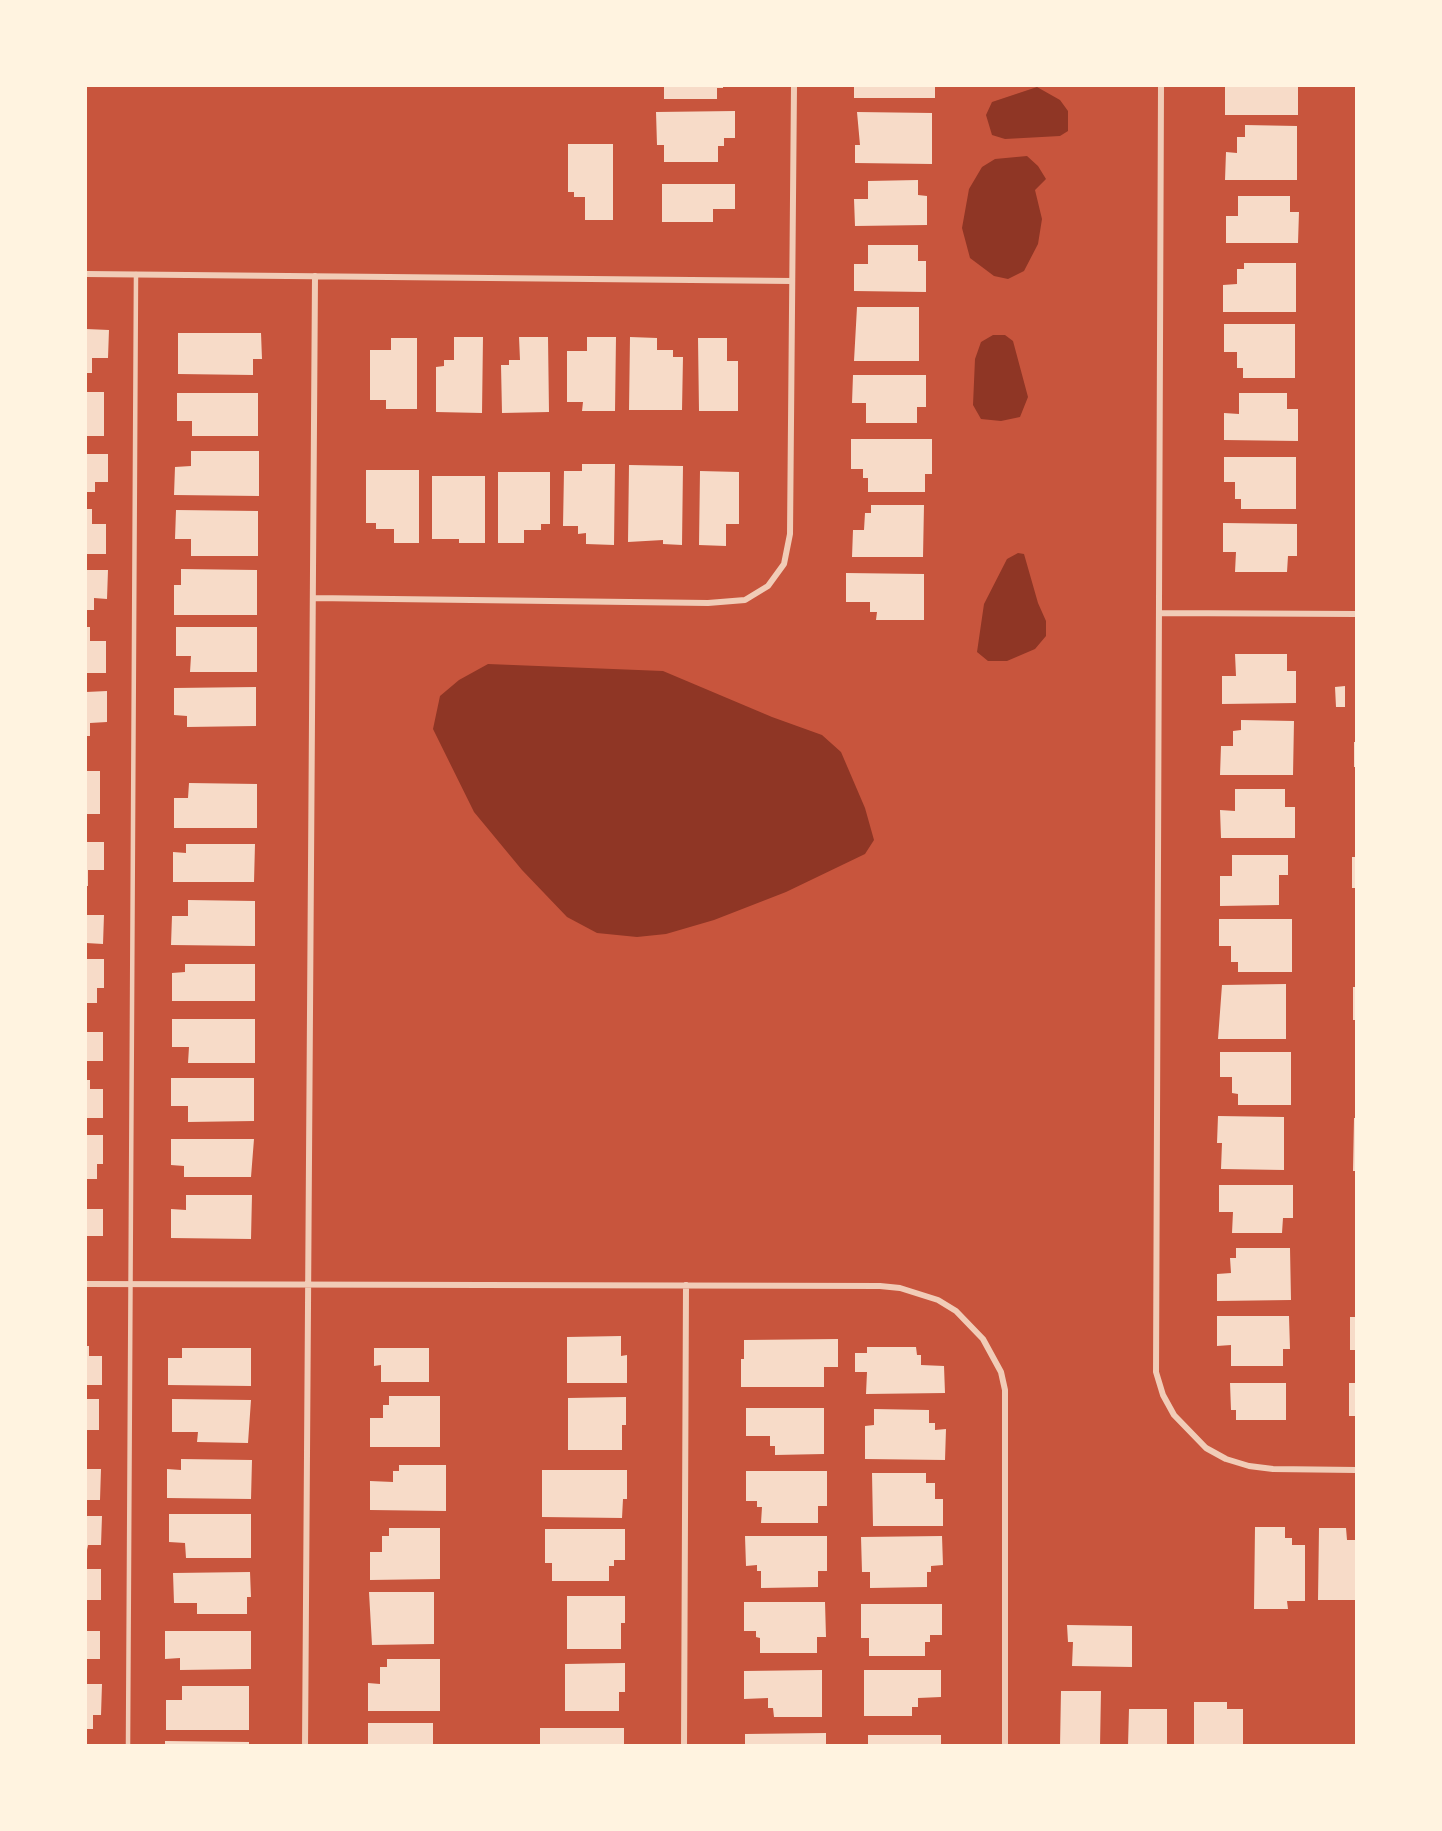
<!DOCTYPE html>
<style>
body{margin:0}
#map{position:relative;width:1442px;height:1831px;overflow:hidden;background:#c8553d;font-family:"Asap Condensed",sans-serif}
canvas{display:block}
.frame{position:absolute;inset:0;border:87px solid #fff3e0;pointer-events:none}
</style>
<div id="map">
<canvas width="1442" height="1831"></canvas>
<div class="frame"></div>
</div>
<script>
const ctx = document.querySelector('canvas').getContext('2d');
ctx.lineJoin = 'round';
function fillPath(path, color) {
  ctx.fillStyle = color;
  ctx.fill(path, 'evenodd');
}
function shape(rows) {
  const path = new Path2D();
  for (const r of rows) {
    path.moveTo(r[0], r[1]);
    for (let i = 2; i < r.length; i += 2) path.lineTo(r[i], r[i + 1]);
  }
  return path;
}
function stroke(path, color, width, dash) {
  ctx.strokeStyle = color;
  ctx.lineWidth = width;
  ctx.lineCap = dash ? 'butt' : 'round';
  ctx.setLineDash(dash || []);
  ctx.stroke(path);
}
const water = shape([
 [1037,87,1060,100,1068,111,1068,131,1060,136,1005,139,992,135,986,115,992,102],
 [1027,156,1038,166,1046,179,1035,190,1042,219,1038,244,1024,271,1008,279,994,276,970,258,962,228,969,189,982,167,995,159],
 [993,335,1005,335,1013,341,1028,397,1020,417,1001,421,981,419,973,405,975,359,981,342],
 [1018,553,1024,554,1038,603,1046,621,1046,636,1035,649,1007,661,988,661,977,652,984,604,1007,559],
 [488,664,663,671,772,717,822,735,841,752,865,808,874,840,865,854,786,892,714,920,666,934,637,937,597,933,567,917,522,870,474,812,433,729,440,696,459,680]
]);
const building = shape([
 [664,86,723,86,723,88,717,88,717,99,664,99],
 [854,86,935,86,935,98,854,98],
 [1237,86,1298,86,1298,115,1225,115,1225,87],
 [735,111,735,138,724,138,724,146,718,146,718,162,664,162,664,145,657,145,656,112],
 [857,112,932,113,932,164,855,163,855,145,860,145],
 [1245,125,1297,126,1297,180,1225,180,1226,152,1237,153,1237,137,1245,137],
 [568,144,613,144,613,220,585,220,585,197,574,197,574,192,568,192],
 [918,180,918,195,927,196,927,225,855,226,854,199,868,199,868,181],
 [662,184,735,184,735,209,713,209,713,222,662,222],
 [1238,196,1290,196,1290,212,1299,212,1298,243,1226,243,1226,216,1238,216],
 [868,245,918,245,918,261,926,261,926,292,854,291,854,264,868,264],
 [1244,263,1296,263,1296,312,1223,312,1223,285,1237,284,1237,269,1244,269],
 [857,307,919,307,919,361,854,361],
 [1224,324,1295,324,1295,378,1243,378,1243,368,1237,368,1237,352,1224,352],
 [86,329,109,330,108,358,92,358,92,373,86,373],
 [178,333,261,333,262,359,253,359,253,375,178,374],
 [454,337,483,337,482,413,436,412,436,367,444,366,444,360,454,360],
 [519,337,548,337,549,412,502,413,501,365,509,365,509,360,520,360],
 [587,337,616,337,615,411,582,411,583,402,567,402,567,351,587,351],
 [630,337,657,338,657,350,673,350,673,357,683,357,682,410,629,410],
 [391,338,417,338,417,409,386,409,386,400,370,400,370,350,391,350],
 [698,338,727,338,727,361,738,361,738,411,699,411],
 [853,375,926,375,926,407,917,407,917,423,866,423,866,403,852,403],
 [86,392,104,392,104,436,86,436],
 [177,393,258,393,258,436,192,436,192,421,177,421],
 [1239,393,1287,393,1287,409,1298,409,1298,441,1224,440,1224,413,1239,414],
 [851,439,932,439,932,474,925,474,925,492,868,492,868,478,863,478,863,469,851,469],
 [191,451,259,451,259,496,174,495,175,467,191,466],
 [86,454,108,454,108,482,95,482,95,492,86,492],
 [1224,457,1296,457,1296,509,1241,509,1241,499,1235,499,1235,482,1224,482],
 [582,464,615,464,614,545,586,544,586,533,578,534,578,526,563,526,564,471,582,471],
 [629,465,683,466,682,545,663,544,663,540,628,542],
 [366,470,419,470,419,543,394,543,394,529,376,529,376,523,366,523],
 [700,471,739,472,739,524,726,524,726,546,699,545],
 [498,472,550,472,550,524,541,524,541,530,524,530,524,543,498,543],
 [432,476,485,476,485,543,459,543,459,539,432,539],
 [871,505,924,505,923,557,852,557,853,530,864,530,865,513,871,513],
 [86,509,92,509,92,524,106,524,106,554,86,554],
 [176,510,258,511,258,556,191,556,191,539,175,539],
 [1223,523,1297,524,1297,556,1288,556,1287,572,1235,572,1236,552,1223,552],
 [181,569,257,570,257,615,174,615,174,585,181,585],
 [86,570,108,570,107,599,94,598,94,610,86,610],
 [846,573,924,574,924,620,876,620,877,612,870,612,870,602,846,602],
 [86,627,90,627,90,641,106,641,106,673,86,673],
 [176,627,257,627,257,672,190,672,191,656,176,656],
 [1235,654,1287,654,1287,671,1296,671,1296,703,1222,704,1222,676,1236,676],
 [1345,686,1345,707,1336,707,1335,687],
 [256,687,256,726,187,727,187,716,174,715,174,688],
 [107,691,107,722,90,723,90,736,86,736,86,692],
 [1241,720,1294,721,1293,775,1220,775,1221,746,1233,746,1233,731,1241,730],
 [1354,742,1356,742,1356,767,1354,767],
 [86,771,100,771,100,814,86,814],
 [189,783,257,784,257,828,174,828,174,798,188,798],
 [1235,789,1285,789,1285,807,1295,807,1295,838,1221,838,1220,810,1235,811],
 [86,842,104,842,104,870,88,870,88,886,86,886],
 [186,844,255,844,254,882,173,882,173,852,186,853],
 [1232,855,1288,855,1288,875,1279,875,1279,905,1220,906,1220,876,1232,876],
 [1352,857,1356,857,1356,888,1352,888],
 [188,900,255,901,255,946,171,945,172,916,188,916],
 [86,915,104,915,103,944,86,943],
 [1219,919,1292,919,1292,972,1238,972,1238,962,1231,962,1231,946,1219,946],
 [86,959,104,959,104,988,97,988,97,1003,86,1003],
 [185,964,255,964,255,1001,172,1001,172,973,185,972],
 [1286,984,1286,1039,1218,1039,1222,985],
 [1353,987,1356,987,1356,1020,1353,1020],
 [172,1019,255,1019,255,1063,188,1063,189,1047,172,1047],
 [86,1032,103,1032,103,1061,86,1061],
 [1220,1052,1291,1052,1291,1105,1238,1105,1238,1094,1232,1093,1232,1077,1220,1077],
 [171,1078,254,1078,254,1121,188,1122,188,1106,171,1106],
 [86,1080,90,1080,90,1089,103,1089,103,1118,86,1118],
 [1218,1116,1284,1117,1284,1170,1221,1169,1222,1143,1217,1143],
 [1354,1118,1356,1118,1356,1171,1353,1171],
 [86,1135,103,1135,103,1164,97,1164,97,1179,86,1179],
 [171,1139,254,1139,251,1177,184,1177,184,1166,171,1165],
 [1219,1185,1293,1185,1293,1218,1283,1218,1282,1233,1232,1233,1233,1212,1219,1212],
 [186,1195,252,1195,251,1239,171,1238,171,1209,186,1210],
 [86,1209,103,1209,103,1236,86,1236],
 [1236,1248,1290,1248,1291,1300,1217,1301,1217,1274,1231,1273,1230,1258,1236,1258],
 [1217,1316,1289,1316,1290,1349,1283,1349,1283,1366,1231,1366,1231,1345,1217,1346],
 [1350,1317,1356,1317,1356,1350,1350,1350],
 [621,1336,621,1356,627,1355,627,1383,567,1383,567,1337],
 [838,1339,838,1367,824,1367,824,1387,741,1387,741,1359,744,1359,744,1340],
 [86,1346,89,1346,89,1356,102,1356,102,1385,86,1385],
 [867,1347,916,1347,917,1355,921,1355,921,1365,944,1366,945,1393,866,1394,867,1372,855,1372,855,1353,867,1353],
 [182,1348,251,1348,251,1386,168,1385,168,1358,182,1358],
 [374,1348,429,1348,429,1382,381,1382,381,1365,374,1366],
 [1230,1383,1286,1383,1286,1420,1236,1420,1236,1410,1231,1410],
 [1349,1383,1356,1383,1356,1416,1349,1416],
 [389,1396,440,1396,440,1447,370,1447,370,1418,383,1418,383,1405,389,1405],
 [626,1397,626,1425,622,1425,622,1450,568,1450,568,1398],
 [86,1399,99,1399,99,1430,86,1430],
 [172,1399,251,1400,248,1443,197,1442,198,1432,172,1432],
 [746,1408,824,1408,824,1454,775,1455,775,1446,770,1446,770,1436,746,1436],
 [874,1409,929,1410,929,1423,935,1423,935,1430,946,1429,945,1460,865,1459,865,1426,874,1425],
 [181,1459,252,1460,251,1499,167,1498,167,1469,181,1470],
 [399,1465,446,1465,446,1511,370,1510,370,1481,393,1482,393,1471,399,1471],
 [86,1469,101,1469,100,1500,86,1500],
 [542,1470,627,1470,627,1499,623,1499,622,1518,542,1517],
 [746,1471,827,1471,827,1506,818,1506,818,1523,761,1523,762,1507,757,1507,757,1501,746,1501],
 [872,1473,926,1473,926,1483,935,1483,935,1499,943,1499,943,1526,873,1526],
 [169,1514,251,1514,251,1558,186,1558,185,1543,169,1542],
 [86,1516,102,1516,101,1545,88,1545,87,1550],
 [1255,1527,1285,1527,1285,1538,1292,1538,1292,1545,1305,1545,1305,1601,1287,1601,1288,1609,1254,1609],
 [389,1528,440,1528,440,1579,370,1580,370,1552,382,1552,382,1536,389,1536],
 [1319,1528,1346,1528,1347,1540,1356,1540,1356,1600,1318,1600],
 [545,1529,625,1529,625,1560,614,1560,614,1566,609,1566,609,1581,552,1581,552,1563,545,1563],
 [745,1536,827,1536,827,1571,818,1571,818,1587,761,1588,761,1571,757,1571,757,1565,746,1566],
 [942,1536,943,1565,931,1566,931,1572,927,1572,927,1587,870,1588,870,1572,862,1572,861,1537],
 [86,1569,101,1569,101,1600,86,1600],
 [250,1572,251,1597,247,1597,247,1614,197,1614,197,1603,174,1603,173,1573],
 [369,1592,434,1592,434,1644,372,1645],
 [567,1596,625,1596,625,1623,621,1623,621,1649,567,1649],
 [744,1602,825,1602,826,1637,817,1637,817,1653,760,1653,760,1638,756,1637,756,1631,744,1631],
 [861,1604,942,1604,942,1635,930,1635,930,1642,925,1642,925,1656,869,1656,869,1638,861,1638],
 [1067,1625,1132,1626,1132,1667,1072,1666,1073,1642,1068,1642],
 [86,1631,100,1631,100,1659,86,1659],
 [165,1631,251,1631,251,1669,180,1670,180,1658,165,1659],
 [387,1659,440,1659,440,1711,368,1711,368,1683,380,1684,380,1667,387,1667],
 [625,1663,625,1692,619,1692,619,1711,565,1711,565,1664],
 [822,1670,822,1717,774,1717,773,1708,768,1708,768,1698,744,1699,744,1671],
 [864,1670,941,1670,941,1697,918,1698,918,1707,912,1707,912,1716,864,1716],
 [86,1684,102,1684,101,1715,93,1715,93,1729,86,1729],
 [182,1686,249,1686,249,1730,166,1730,166,1700,182,1700],
 [1061,1691,1101,1691,1100,1746,1060,1746],
 [1194,1702,1227,1702,1227,1709,1243,1709,1243,1746,1194,1746],
 [1129,1709,1167,1709,1167,1746,1128,1746],
 [368,1723,433,1723,433,1746,368,1746],
 [540,1728,624,1728,624,1746,540,1746],
 [826,1733,826,1746,745,1746,745,1734],
 [868,1735,941,1735,941,1746,868,1746],
 [165,1741,249,1742,249,1746,165,1746]
]);
const service = shape([
 [128,1746,136,274]
]);
const minor = shape([
 [1161,86,1156,1372,1163,1395,1174,1415,1206,1448,1226,1459,1249,1466,1273,1469,1356,1470],
 [86,274,792,281],
 [313,598,708,603,745,600,768,586,784,564,790,534,794,86],
 [1159,613,1356,614],
 [86,1284,880,1286,900,1288,938,1300,956,1311,983,1339,1001,1372,1005,1390,1005,1746],
 [305,1746,315,276],
 [684,1746,686,1285]
]);
fillPath(water, '#8f3625');
fillPath(building, '#f7dbc8');
stroke(service, '#f1ccb7', 4.5);
stroke(minor, '#f1ccb7', 6);
</script>
